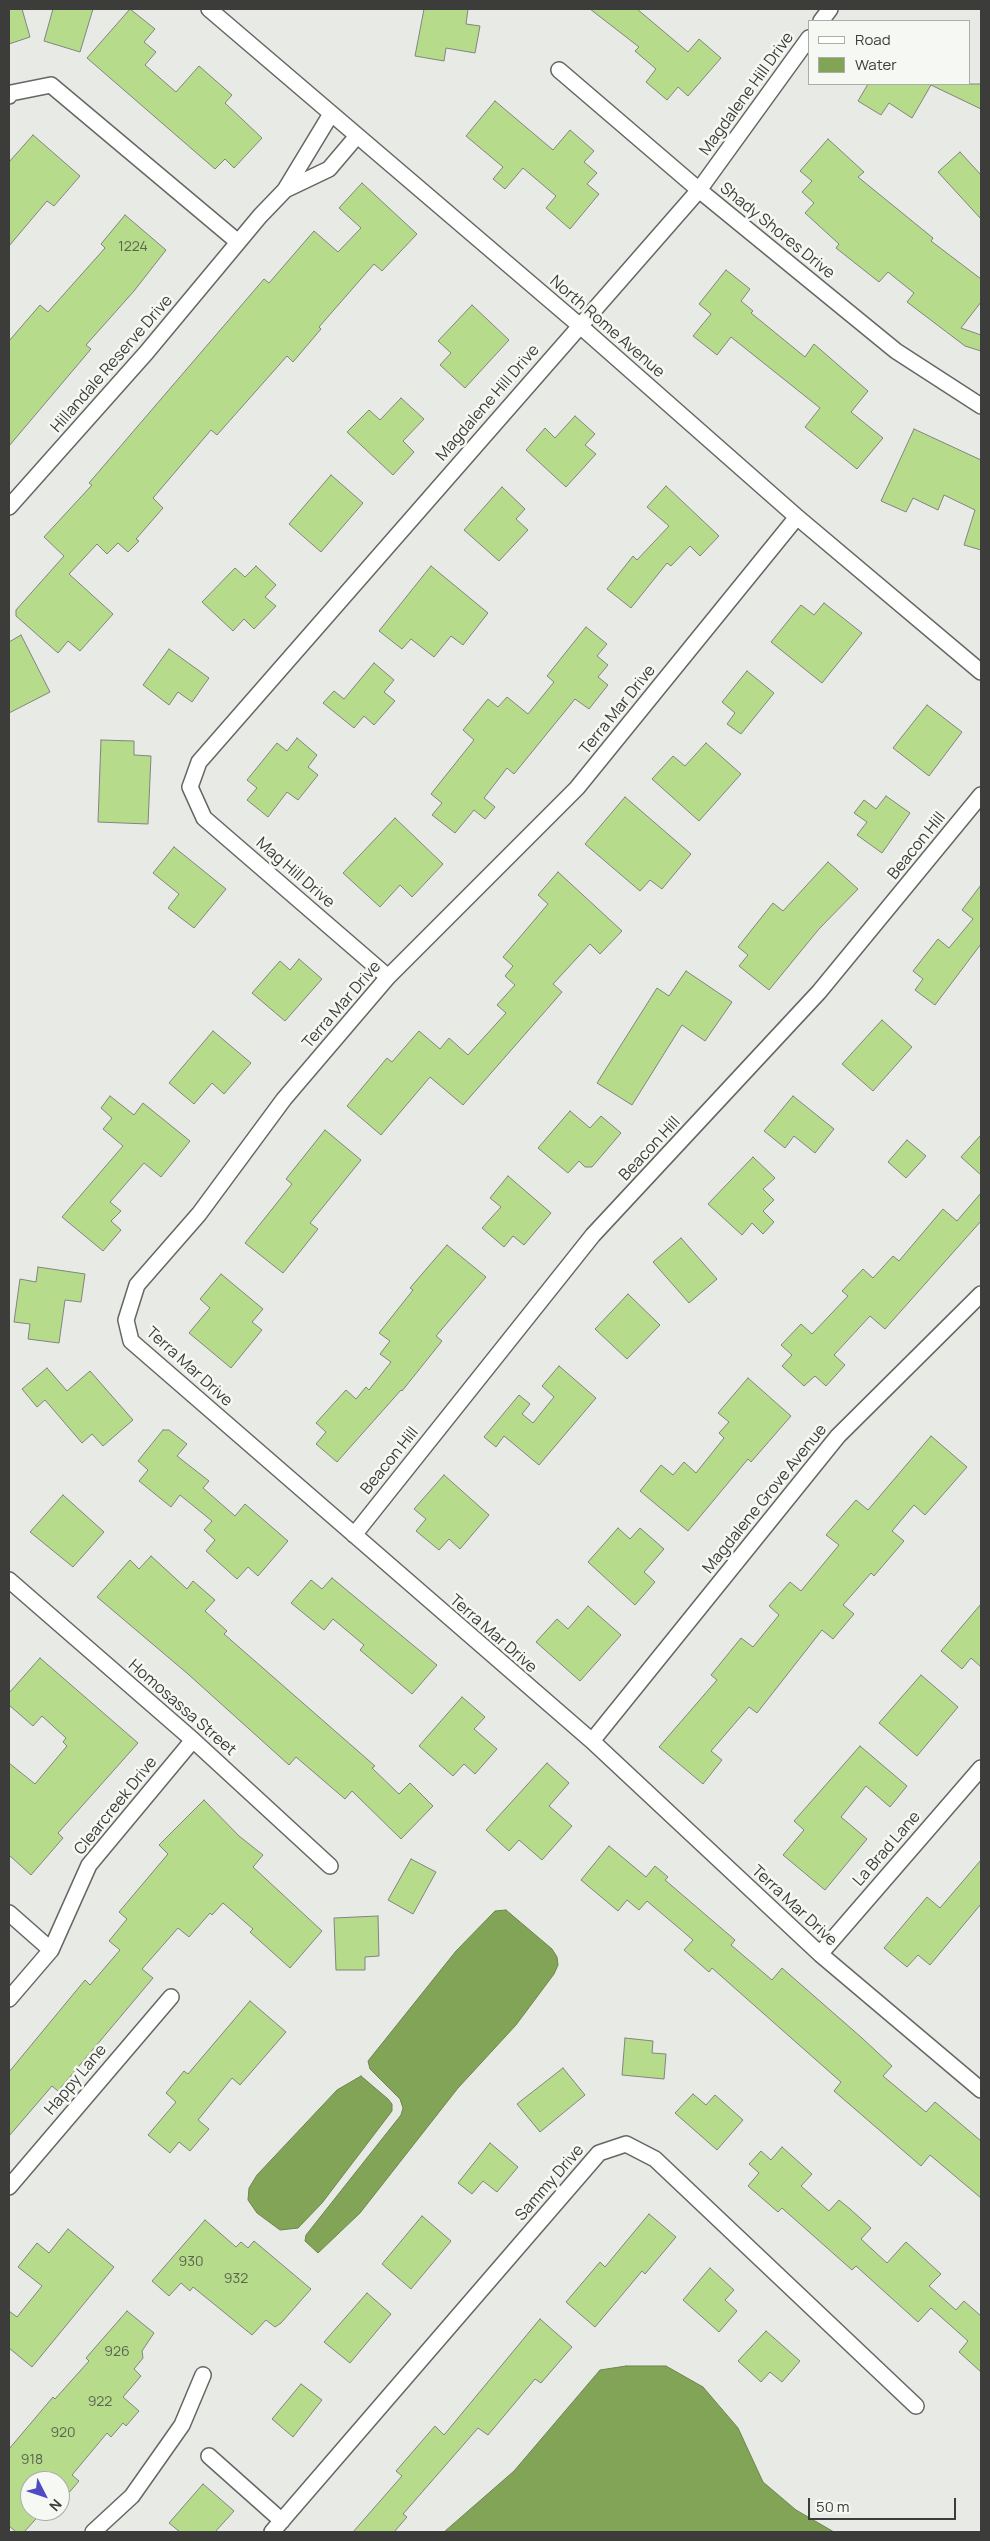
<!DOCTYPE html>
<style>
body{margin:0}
#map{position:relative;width:990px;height:2541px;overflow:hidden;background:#e8eae5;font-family:Manrope,sans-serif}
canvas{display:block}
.frame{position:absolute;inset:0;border:10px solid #3c3d3b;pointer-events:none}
.legend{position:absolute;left:808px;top:20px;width:162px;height:65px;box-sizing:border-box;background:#f5f8f3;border:1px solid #abada9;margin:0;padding:6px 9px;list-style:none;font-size:15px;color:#3c3d3b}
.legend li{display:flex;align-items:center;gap:10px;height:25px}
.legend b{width:25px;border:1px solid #abada9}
.north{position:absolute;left:20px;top:2471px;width:50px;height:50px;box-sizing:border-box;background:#f5f8f3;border:1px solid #abada9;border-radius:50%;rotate:131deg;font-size:14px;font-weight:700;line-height:20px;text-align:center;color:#3c3d3b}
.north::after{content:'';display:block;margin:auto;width:18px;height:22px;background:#4f4cc3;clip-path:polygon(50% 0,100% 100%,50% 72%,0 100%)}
.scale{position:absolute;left:808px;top:2498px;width:148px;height:22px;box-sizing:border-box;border:2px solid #3c3d3b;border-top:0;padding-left:6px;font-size:15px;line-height:18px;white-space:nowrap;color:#3c3d3b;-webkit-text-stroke:4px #f5f8f3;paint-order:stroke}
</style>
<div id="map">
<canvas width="990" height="2541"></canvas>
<div class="frame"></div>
<ul class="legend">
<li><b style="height:6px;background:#fff"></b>Road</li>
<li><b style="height:14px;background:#82a456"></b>Water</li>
</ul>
<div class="north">N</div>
<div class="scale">50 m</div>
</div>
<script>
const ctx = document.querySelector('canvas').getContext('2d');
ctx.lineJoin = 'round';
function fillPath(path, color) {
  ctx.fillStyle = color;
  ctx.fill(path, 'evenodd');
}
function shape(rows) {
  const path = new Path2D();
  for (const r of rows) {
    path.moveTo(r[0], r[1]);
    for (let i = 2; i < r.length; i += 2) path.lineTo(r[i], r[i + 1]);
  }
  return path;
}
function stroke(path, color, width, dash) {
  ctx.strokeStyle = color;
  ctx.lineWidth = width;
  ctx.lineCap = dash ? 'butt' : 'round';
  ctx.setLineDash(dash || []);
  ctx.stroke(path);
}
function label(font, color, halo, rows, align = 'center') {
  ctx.font = font + ' Manrope,sans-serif';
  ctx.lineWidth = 5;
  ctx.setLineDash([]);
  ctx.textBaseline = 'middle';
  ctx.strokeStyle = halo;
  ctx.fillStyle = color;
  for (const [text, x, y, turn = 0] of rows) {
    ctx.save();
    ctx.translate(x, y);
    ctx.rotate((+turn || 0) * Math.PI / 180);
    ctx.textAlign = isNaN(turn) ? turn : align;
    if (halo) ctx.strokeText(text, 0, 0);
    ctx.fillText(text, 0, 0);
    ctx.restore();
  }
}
const water = shape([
 [506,1910,552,1949,557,1957,558,1965,554,1974,516,2025,458,2088,360,2213,318,2253,305,2241,306,2235,401,2115,403,2108,400,2099,370,2069,368,2061,456,1951,495,1911,506,1910],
 [361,2076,388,2099,392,2104,392,2111,322,2203,298,2228,280,2230,257,2213,248,2200,249,2188,257,2175,337,2090,361,2076],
 [626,2366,666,2366,703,2387,738,2428,763,2482,796,2510,834,2532,444,2532,514,2471,600,2370,626,2366]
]);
const building = shape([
 [9,9,22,9,30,37,9,44,9,9],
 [53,9,93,9,80,52,44,41,53,9],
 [130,9,155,29,144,42,156,52,145,65,176,92,199,66,232,95,225,103,262,138,234,168,225,159,215,169,87,58,130,9],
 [424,9,468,9,466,24,480,26,475,53,446,48,444,61,415,56,424,9],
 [590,9,637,9,688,52,699,39,721,58,688,96,678,87,667,100,646,82,656,69,635,51,639,47,590,9],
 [868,84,981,84,981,109,931,85,912,118,889,103,881,115,858,101,868,84],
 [495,101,553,150,570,130,594,151,584,162,597,173,587,184,599,194,570,229,546,208,556,196,523,168,505,189,493,179,503,167,466,136,495,101],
 [33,135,80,176,54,206,47,201,9,246,9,162,33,135],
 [828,139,864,172,858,177,933,238,931,241,981,279,981,302,961,328,981,335,981,351,965,346,907,302,914,293,888,272,879,282,836,248,839,244,805,213,814,203,802,192,812,181,800,171,828,139],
 [960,152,981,175,981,219,938,172,960,152],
 [362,183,417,234,382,271,374,264,319,327,321,329,293,362,287,356,217,435,211,430,153,498,163,508,136,539,139,541,128,552,118,543,107,554,97,544,69,574,113,614,80,651,68,641,58,653,16,616,16,610,64,556,44,537,92,485,89,483,264,279,269,283,314,231,338,252,361,228,339,208,362,183],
 [125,215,166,250,134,291,86,345,91,349,9,446,9,341,40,305,48,312,105,248,101,244,125,215],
 [726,270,750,289,741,301,753,311,751,313,805,357,814,344,868,391,851,412,883,438,857,469,805,427,820,408,731,337,717,355,693,336,711,314,699,304,726,270],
 [472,305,509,340,465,388,440,365,451,353,438,341,472,305],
 [401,398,424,419,403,441,414,452,393,475,347,432,369,410,380,420,401,398],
 [575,416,595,434,585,445,596,454,566,487,526,450,545,428,555,438,575,416],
 [914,429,981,460,981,550,964,545,975,510,944,495,938,510,913,498,906,512,881,501,914,429],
 [331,475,363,503,321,552,289,524,331,475],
 [666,486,719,536,700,556,690,546,671,566,667,563,631,608,607,589,633,556,637,560,669,526,647,507,666,486],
 [502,487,525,509,516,519,528,530,499,561,464,530,502,487],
 [256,566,276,585,265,597,276,606,254,629,244,619,233,631,202,602,235,568,245,577,256,566],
 [431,566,488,613,463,645,451,636,434,657,411,639,402,649,379,631,431,566],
 [824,603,862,633,822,683,771,642,801,605,814,615,824,603],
 [586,627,607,644,597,656,608,665,598,677,608,685,589,709,575,699,514,774,507,768,484,798,495,807,485,819,474,810,455,833,432,815,442,803,431,794,474,740,463,730,488,699,498,707,507,697,528,714,554,682,547,676,586,627],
 [21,635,50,692,9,713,9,642,21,635],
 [169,649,209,678,192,702,178,692,169,705,143,685,169,649],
 [374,663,394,680,384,692,395,701,374,725,364,716,354,728,323,703,334,691,344,699,374,663],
 [747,671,774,693,741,734,727,724,735,713,722,702,747,671],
 [927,705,962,732,929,776,893,748,927,705],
 [297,738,317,755,308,767,318,775,298,800,287,792,268,817,247,800,257,788,247,780,277,743,287,751,297,738],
 [101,740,134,741,134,755,151,756,148,824,98,822,101,740],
 [706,743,741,774,699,821,652,779,673,756,685,766,706,743],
 [886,796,910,813,882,853,857,835,867,822,854,813,864,800,876,809,886,796],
 [625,797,691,854,662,889,650,880,640,891,585,844,625,797],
 [395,818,443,864,412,897,400,885,380,907,343,873,395,818],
 [174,847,226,889,194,928,168,908,179,894,153,873,174,847],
 [828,862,858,889,819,929,769,990,739,966,748,955,738,947,773,903,783,911,828,862],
 [558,872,622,931,600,954,590,944,553,984,562,992,463,1105,430,1077,381,1135,347,1106,387,1058,392,1062,419,1031,440,1049,449,1038,468,1055,506,1013,497,1005,515,985,505,976,513,966,503,957,548,904,538,895,558,872],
 [981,885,981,944,935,1005,915,990,923,979,913,971,938,939,949,948,973,919,962,910,981,885],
 [299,959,322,979,285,1021,252,993,280,961,290,970,299,959],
 [686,971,732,1002,705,1041,682,1025,632,1105,597,1083,657,988,669,996,686,971],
 [882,1020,912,1047,873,1091,842,1064,882,1020],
 [213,1031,251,1063,224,1094,212,1083,194,1104,169,1083,213,1031],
 [110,1096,134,1115,143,1103,190,1141,161,1177,144,1163,110,1202,121,1211,111,1221,121,1230,103,1251,62,1217,123,1146,103,1129,112,1118,101,1108,110,1096],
 [793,1096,834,1129,815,1153,794,1136,785,1148,764,1131,793,1096],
 [570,1111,590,1128,601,1116,621,1133,592,1167,585,1167,579,1161,568,1173,538,1148,570,1111],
 [325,1130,361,1160,310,1223,318,1229,283,1273,245,1243,292,1184,286,1179,325,1130],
 [981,1135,981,1175,961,1157,981,1135],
 [907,1140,926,1156,906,1178,888,1162,907,1140],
 [753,1157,775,1178,763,1189,774,1200,763,1211,774,1222,763,1234,752,1223,742,1235,708,1204,753,1157],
 [508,1176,551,1213,524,1245,513,1236,504,1247,482,1228,501,1207,490,1198,508,1176],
 [981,1193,981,1221,885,1329,870,1316,834,1355,845,1365,826,1386,815,1376,804,1386,782,1366,792,1355,781,1345,801,1324,812,1334,848,1296,842,1291,863,1269,873,1278,893,1256,899,1261,943,1209,957,1221,981,1193],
 [681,1238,717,1279,689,1303,653,1262,681,1238],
 [447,1245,486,1277,436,1336,442,1341,402,1391,401,1390,337,1462,316,1444,326,1432,316,1423,346,1390,356,1399,366,1387,369,1390,391,1362,380,1354,390,1341,379,1333,413,1290,410,1288,447,1245],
 [38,1267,85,1274,81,1302,65,1300,59,1343,28,1339,30,1324,14,1322,20,1279,36,1282,38,1267],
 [221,1274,263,1309,252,1322,262,1330,231,1368,189,1333,210,1308,200,1299,221,1274],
 [628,1294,660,1325,627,1359,595,1329,628,1294],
 [559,1366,596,1398,539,1465,504,1436,496,1447,484,1437,519,1395,530,1404,522,1414,533,1423,554,1397,542,1386,559,1366],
 [47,1368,67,1391,90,1371,133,1420,103,1446,92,1434,82,1443,45,1400,37,1407,22,1389,47,1368],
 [748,1378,791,1416,751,1462,748,1459,688,1531,640,1491,661,1465,673,1475,684,1462,696,1473,724,1438,719,1433,729,1422,718,1413,748,1378],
 [163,1430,169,1430,187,1444,177,1456,209,1481,203,1488,235,1516,245,1504,288,1541,258,1576,248,1567,237,1579,206,1551,215,1540,204,1530,212,1521,180,1495,171,1507,139,1481,148,1470,138,1461,163,1430],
 [931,1436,967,1467,925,1515,914,1505,892,1531,904,1541,874,1576,871,1573,843,1605,854,1614,833,1639,822,1630,757,1713,749,1707,711,1751,722,1760,703,1784,659,1747,717,1680,711,1675,741,1638,753,1647,779,1615,769,1606,790,1582,801,1591,839,1545,826,1535,856,1500,868,1510,931,1436],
 [444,1475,489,1515,460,1549,449,1539,439,1550,416,1531,426,1519,414,1509,444,1475],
 [63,1495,104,1532,73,1567,30,1532,63,1495],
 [618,1528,630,1539,640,1528,664,1549,644,1572,655,1582,635,1605,588,1562,618,1528],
 [151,1556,187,1589,193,1581,215,1600,205,1611,227,1631,224,1634,375,1766,372,1768,399,1794,410,1783,433,1806,401,1839,352,1791,345,1799,296,1757,289,1765,188,1674,97,1597,130,1560,139,1569,151,1556],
 [332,1578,437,1665,412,1694,360,1650,364,1645,333,1619,324,1630,291,1603,311,1580,322,1589,332,1578],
 [981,1604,981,1667,971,1658,962,1669,941,1651,981,1604],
 [588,1606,621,1635,580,1681,536,1642,557,1619,568,1629,588,1606],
 [40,1658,138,1743,58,1833,63,1838,31,1875,9,1855,9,1763,35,1784,67,1746,63,1742,66,1738,42,1716,33,1726,9,1705,9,1693,40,1658],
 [921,1675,958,1707,917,1756,879,1723,921,1675],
 [462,1697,485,1717,474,1729,497,1749,475,1774,464,1764,453,1776,419,1746,462,1697],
 [860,1746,907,1786,890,1807,866,1786,841,1817,867,1839,825,1890,783,1855,804,1830,794,1821,860,1746],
 [547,1763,569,1783,549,1806,572,1826,542,1860,519,1840,509,1851,486,1830,547,1763],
 [204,1800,239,1836,263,1855,253,1867,322,1931,290,1968,250,1932,253,1929,223,1903,212,1915,210,1913,189,1937,178,1928,142,1969,153,1978,58,2091,52,2086,9,2136,9,2072,85,1980,90,1985,120,1950,109,1941,127,1919,119,1912,168,1854,159,1845,204,1800],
 [609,1846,646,1877,655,1866,668,1877,665,1880,735,1940,731,1945,772,1980,782,1968,862,2038,892,2066,883,2076,926,2112,935,2102,981,2141,981,2198,930,2155,921,2166,834,2091,841,2082,712,1968,709,1972,684,1950,693,1940,647,1901,639,1910,627,1900,618,1911,581,1880,609,1846],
 [411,1859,436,1872,413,1914,388,1900,411,1859],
 [981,1860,981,1904,930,1965,918,1955,907,1967,884,1948,927,1897,940,1908,981,1860],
 [378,1916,379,1956,365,1957,365,1970,336,1970,334,1918,378,1916],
 [250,2001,286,2032,240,2085,232,2078,198,2120,209,2129,190,2151,179,2142,170,2153,148,2135,176,2102,166,2093,184,2071,188,2074,250,2001],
 [625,2038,653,2041,652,2053,666,2054,664,2079,622,2075,625,2038],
 [563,2068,585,2095,540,2132,517,2104,563,2068],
 [693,2094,706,2105,715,2095,743,2120,717,2150,675,2113,693,2094],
 [490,2143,518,2167,497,2192,483,2181,472,2194,458,2183,490,2143],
 [782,2147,812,2174,801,2186,829,2211,839,2200,850,2209,871,2228,861,2239,887,2263,906,2242,941,2274,929,2286,956,2310,964,2301,981,2316,981,2372,959,2352,968,2341,931,2308,918,2322,856,2266,852,2270,782,2208,778,2212,748,2186,759,2173,749,2164,761,2151,771,2160,782,2147],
 [649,2214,676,2237,645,2274,642,2271,595,2327,566,2302,600,2262,605,2267,649,2214],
 [422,2216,451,2241,411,2289,382,2264,422,2216],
 [205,2220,236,2247,241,2242,248,2248,254,2241,311,2289,281,2323,275,2327,266,2320,252,2335,193,2287,190,2291,181,2283,169,2296,152,2281,205,2220],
 [68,2229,114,2267,32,2367,9,2348,9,2311,17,2317,42,2286,18,2267,37,2243,49,2253,68,2229],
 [710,2268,734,2290,725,2300,737,2311,719,2332,683,2300,710,2268],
 [367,2293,391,2314,350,2363,324,2342,367,2293],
 [127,2311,154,2333,142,2351,143,2358,134,2369,141,2376,123,2397,139,2411,126,2426,123,2423,111,2437,107,2433,72,2475,79,2481,60,2503,60,2481,30,2481,30,2511,43,2511,24,2532,16,2532,9,2526,9,2449,53,2397,55,2399,89,2361,86,2358,127,2311],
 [540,2319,572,2347,541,2383,535,2379,488,2435,478,2428,403,2514,407,2517,394,2532,353,2532,402,2476,396,2471,435,2426,444,2435,540,2319],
 [766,2331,800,2361,782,2382,770,2372,761,2382,738,2361,766,2331],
 [301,2384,322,2400,293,2437,272,2419,301,2384],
 [203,2484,234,2511,215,2532,180,2532,169,2523,203,2484]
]);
const minor = shape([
 [209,9,579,325,797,517,981,672],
 [821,21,830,9],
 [559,70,699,190,896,351,981,406],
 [9,96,11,93,51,85,238,242],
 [285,190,329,169,357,136],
 [9,507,146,353,260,216,285,190,331,114],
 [797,517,577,788,388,977,284,1099,199,1214,137,1285,126,1320,131,1341,592,1741,820,1954,981,2090],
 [388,977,204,818,190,787,199,762,699,190,809,38],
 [354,1535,593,1235,819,992,981,795],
 [9,1580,193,1740,330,1866],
 [592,1741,838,1436,981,1294],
 [9,1913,51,1950],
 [820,1954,981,1768],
 [9,1999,51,1950,89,1865,193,1740],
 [9,2187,171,1997],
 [209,2456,282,2521],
 [93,2532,132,2496,182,2425,203,2375],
 [272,2532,599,2153,626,2144,655,2159,916,2406]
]);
const numberNames = [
 ["1224",133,247],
 ["930",191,2262],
 ["932",236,2279],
 ["926",117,2352],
 ["922",100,2402],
 ["920",63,2433],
 ["918",32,2460]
];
const streetNames = [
 ["Magdalene Hill Drive",747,94,-54],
 ["Shady Shores Drive",777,231,39],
 ["North Rome Avenue",607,327,41],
 ["Hillandale Reserve Drive",112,364,-49],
 ["Magdalene Hill Drive",488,403,-49],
 ["Terra Mar Drive",618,710,-51],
 ["Beacon Hill",917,846,-51],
 ["Mag Hill Drive",295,873,41],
 ["Terra Mar Drive",342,1005,-49],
 ["Beacon Hill",650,1149,-47],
 ["Terra Mar Drive",189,1367,42],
 ["Beacon Hill",390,1461,-51],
 ["Magdalene Grove Avenue",765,1499,-51],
 ["Terra Mar Drive",493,1634,41],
 ["Homosassa Street",182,1708,41],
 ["Clearcreek Drive",116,1806,-51],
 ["La Brad Lane",887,1849,-49],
 ["Terra Mar Drive",794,1906,43],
 ["Happy Lane",76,2080,-50],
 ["Sammy Drive",550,2183,-49]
];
fillPath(water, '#82a456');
stroke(water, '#6d854e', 1);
fillPath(building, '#b6db8a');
stroke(building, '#828480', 1);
stroke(minor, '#656762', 18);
stroke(minor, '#fff', 15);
label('14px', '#5a644f', null, numberNames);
label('16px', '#3c3d3b', '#f5f8f3', streetNames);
</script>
